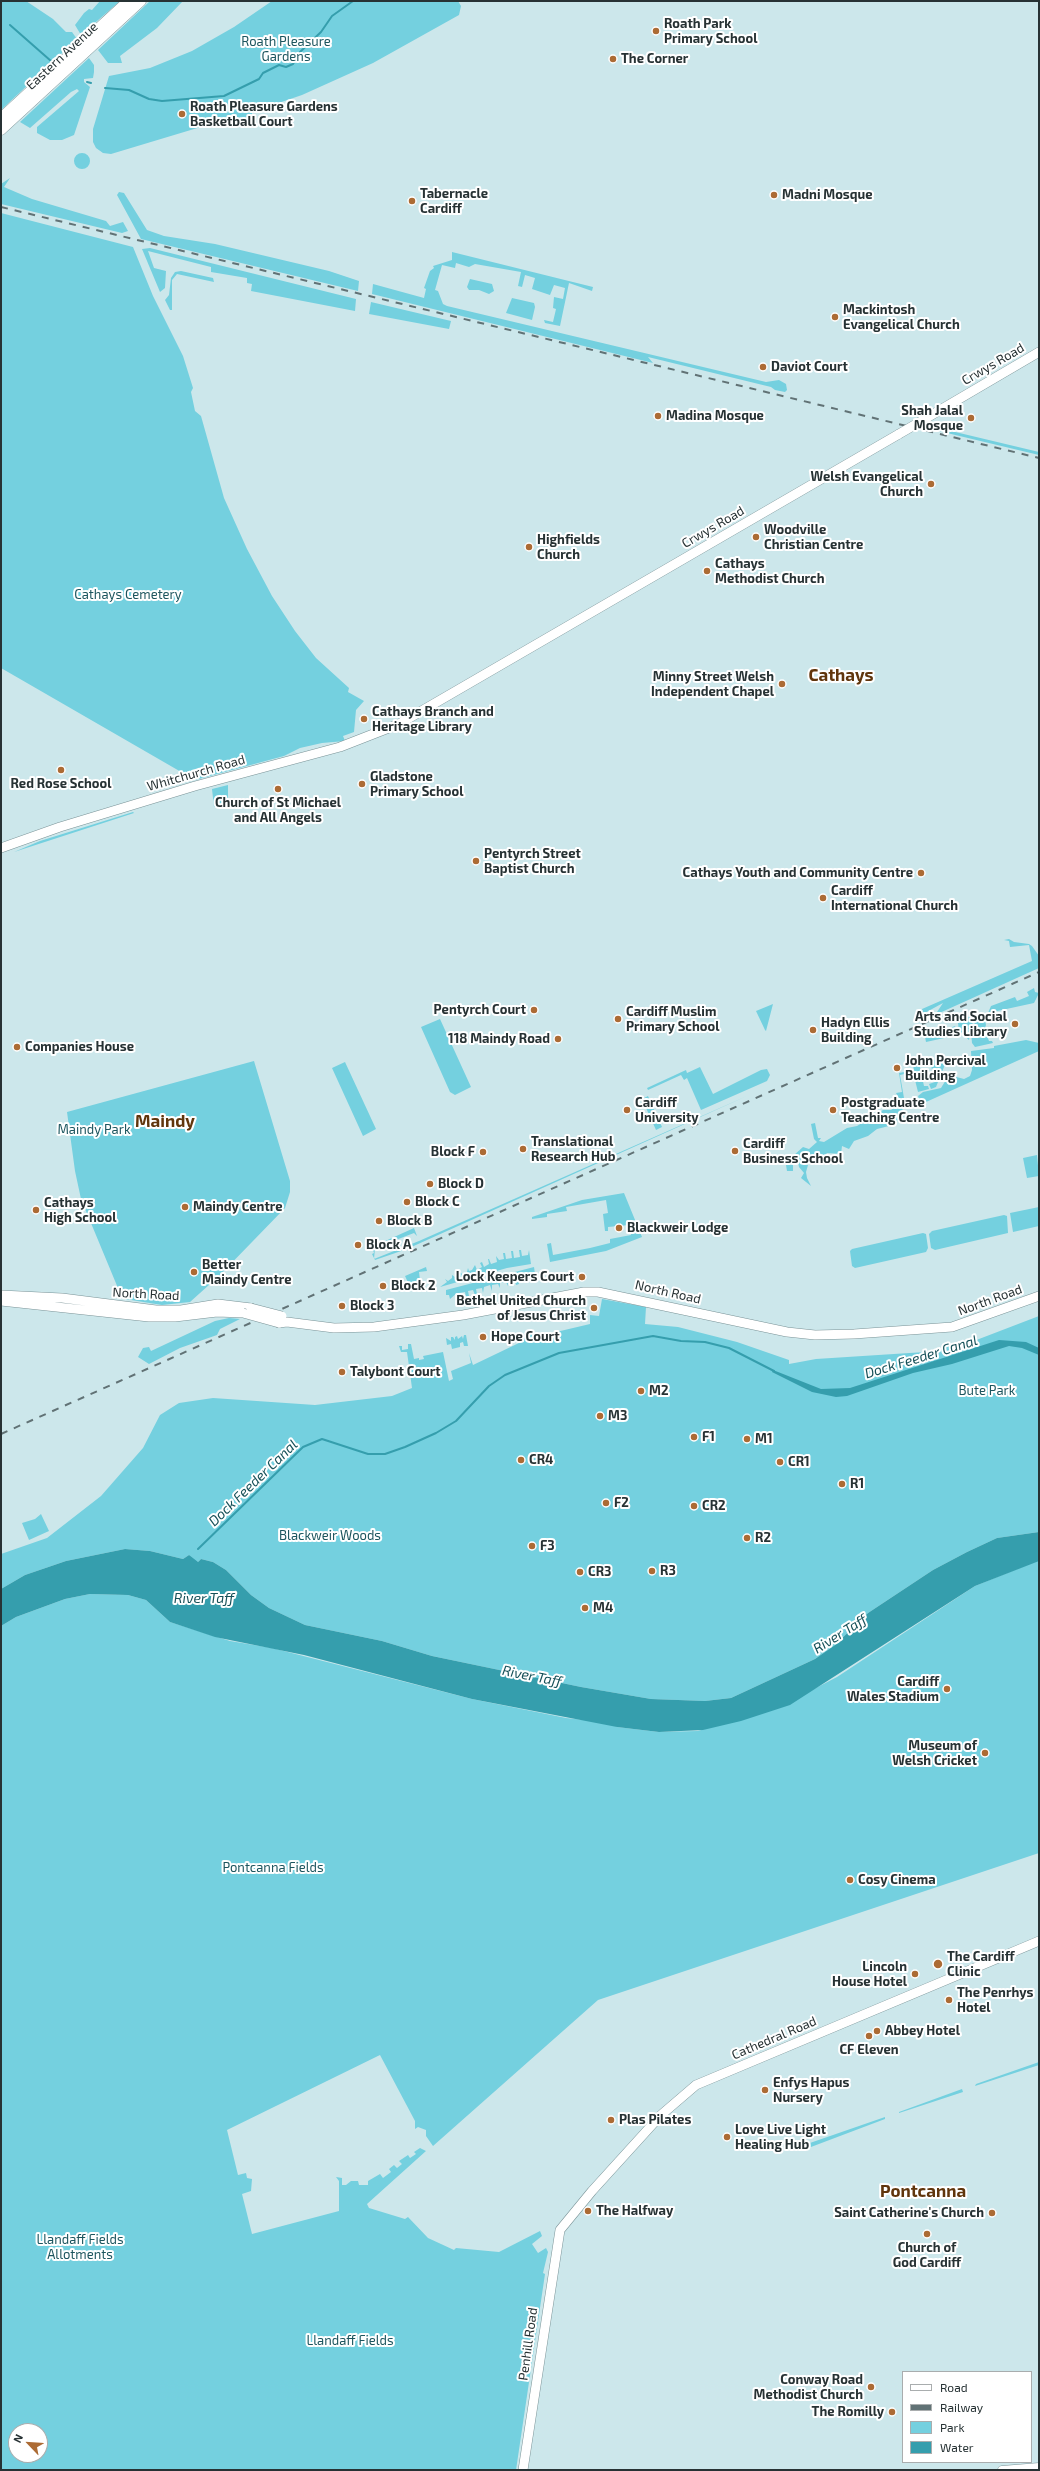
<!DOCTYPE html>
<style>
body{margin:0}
#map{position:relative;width:1040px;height:2471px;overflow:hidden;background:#cce7eb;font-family:"Exo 2",sans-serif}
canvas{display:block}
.frame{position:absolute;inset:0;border:2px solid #273234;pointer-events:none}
.legend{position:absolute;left:902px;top:2371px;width:130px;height:92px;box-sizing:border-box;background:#fff;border:1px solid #a9adae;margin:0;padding:5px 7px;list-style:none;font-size:12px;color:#273234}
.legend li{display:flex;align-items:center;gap:8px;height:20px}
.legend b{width:20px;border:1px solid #a9adae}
.north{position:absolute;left:8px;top:2423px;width:40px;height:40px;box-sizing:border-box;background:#fff;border:1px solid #a9adae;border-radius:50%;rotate:295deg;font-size:11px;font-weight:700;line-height:16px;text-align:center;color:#273234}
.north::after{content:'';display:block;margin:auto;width:14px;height:18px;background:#ac6b34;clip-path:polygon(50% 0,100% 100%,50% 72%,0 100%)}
</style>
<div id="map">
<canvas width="1040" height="2471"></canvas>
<div class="frame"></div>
<ul class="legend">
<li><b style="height:5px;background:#fff"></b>Road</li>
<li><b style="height:5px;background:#617275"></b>Railway</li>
<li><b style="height:11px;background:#74d0df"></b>Park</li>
<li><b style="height:11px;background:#359ead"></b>Water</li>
</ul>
<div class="north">N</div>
</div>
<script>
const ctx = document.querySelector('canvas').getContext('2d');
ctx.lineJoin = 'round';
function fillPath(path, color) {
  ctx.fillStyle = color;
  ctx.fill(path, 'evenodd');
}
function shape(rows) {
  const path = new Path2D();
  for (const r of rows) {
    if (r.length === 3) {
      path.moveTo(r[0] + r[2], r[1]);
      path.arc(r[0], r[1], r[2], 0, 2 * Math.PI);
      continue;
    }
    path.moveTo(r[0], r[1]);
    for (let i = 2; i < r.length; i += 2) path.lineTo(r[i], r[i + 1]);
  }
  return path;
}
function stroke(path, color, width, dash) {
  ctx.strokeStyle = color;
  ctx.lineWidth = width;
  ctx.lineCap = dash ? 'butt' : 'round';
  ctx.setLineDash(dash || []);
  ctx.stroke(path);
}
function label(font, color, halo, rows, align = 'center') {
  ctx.font = font + ' "Exo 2",sans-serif';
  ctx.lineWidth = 4;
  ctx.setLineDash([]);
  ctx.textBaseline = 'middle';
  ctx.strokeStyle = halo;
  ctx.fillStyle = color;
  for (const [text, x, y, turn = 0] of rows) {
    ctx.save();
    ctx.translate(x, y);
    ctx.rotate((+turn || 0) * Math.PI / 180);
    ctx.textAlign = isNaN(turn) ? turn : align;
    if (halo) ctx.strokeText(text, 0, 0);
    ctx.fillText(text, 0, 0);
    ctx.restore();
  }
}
const green = shape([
 [1,1,26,1,53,19,66,32,72,32,77,39,1,110],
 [100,1,120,1,81,35,75,25,84,13,89,9,92,10],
 [150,1,183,1,157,28,120,56,122,63,108,63,98,50],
 [272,1,458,1,461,6,459,15,373,63,302,95,252,112,252,117,247,120,214,123,111,154,103,153,96,148,93,142,93,129,109,76,150,68,192,51,234,27],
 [89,58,94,65,94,72,93,78,84,79,84,82,90,87,74,135,62,140,50,140,37,133,37,127,79,91,77,89,71,92,30,128,20,122],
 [82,161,8],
 [10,178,4,187,32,199,106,221,110,226,123,222,128,231,122,233,1,204,1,184],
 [119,192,124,193,147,230,164,236,215,244,329,271,359,281,358,291,141,239,117,195],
 [1,213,133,247,153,296,183,356,193,388,191,392,195,411,201,416,224,498,247,549,272,596,295,631,316,658,349,688,348,692,364,701,356,710,354,732,343,736,345,741,322,743,300,748,284,756,195,780,1,668],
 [150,248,356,299,355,311,251,291,252,284,247,283,247,278,211,272,211,267,148,251,154,268,166,271,165,288,160,292,142,249],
 [452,252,593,287,592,291,569,283,560,326,545,323,544,320,553,322,556,309,553,308,554,297,563,299,565,288,554,285,550,295,532,289,535,278,525,275,522,287,518,286,521,272,475,264,469,267,456,263,455,268,442,265,435,290,438,291,443,304,447,306,766,382,779,380,786,384,787,390,785,392,775,390,771,387,648,357,653,363,372,294,373,284,424,298,426,289,424,288,430,271,434,268,433,266,452,260],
 [181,271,213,278,214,282,177,274,172,280,172,310,170,310,165,300,169,295,171,278,175,272],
 [470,279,492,284,494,291,489,294,479,290,469,290,467,287],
 [512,298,534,303,535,307,532,320,506,313],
 [371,302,451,321,449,329,369,314],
 [926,425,1039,452,1039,455,922,427],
 [228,785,228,803,214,807,212,789],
 [133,812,134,813,14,852,40,841],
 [1009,939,1014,942,1029,944,1032,946,1039,956,1039,968,935,1015,943,1003,921,1015,920,1010,922,1009,1032,961,1029,945,1010,947,1009,941,1004,940],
 [1034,988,1035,992,1039,993,1034,1003,988,1013,991,1006,1015,997,1017,1001,1029,996,1027,992],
 [773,1004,766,1031,765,1030,756,1011],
 [976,1013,982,1014,972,1024,969,1040,959,1031,958,1023],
 [984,1015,986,1025,984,1031,980,1032,981,1036,987,1036,989,1041,992,1041,993,1043,975,1047,972,1043,971,1031,974,1024],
 [440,1019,471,1087,455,1095,450,1092,421,1027],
 [955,1026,958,1035,926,1042,925,1037],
 [1026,1040,1039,1043,1039,1051,926,1102,919,1099,918,1096,923,1092,941,1088,949,1075,964,1079,970,1076,972,1070,971,1051,994,1048,994,1046],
 [942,1058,946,1062,936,1087,931,1089,929,1084,935,1082,930,1061],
 [254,1061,290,1181,290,1192,285,1208,219,1276,190,1302,162,1305,125,1299,123,1297,125,1295,120,1293,81,1199,75,1171,67,1112],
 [345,1062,376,1129,363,1136,332,1068],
 [919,1063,924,1086,928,1086,929,1089,918,1092,913,1072,900,1075,904,1098,900,1100,896,1093,902,1092,899,1073,914,1070,913,1065],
 [700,1067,713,1094,761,1070,767,1069,770,1075,767,1081,701,1110,687,1078,684,1080,681,1075,648,1090,647,1088,686,1070,687,1073],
 [648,1096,662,1127,656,1130,642,1099],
 [747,1096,407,1249,375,1260,372,1254,374,1253,372,1247,414,1228,417,1236,414,1233,375,1248,374,1259,419,1241],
 [899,1104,906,1115,889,1126,877,1129,868,1136,854,1141,849,1149,842,1146,841,1154,827,1153,820,1161,811,1158,806,1162,808,1165,806,1172,807,1178,811,1186,801,1178,804,1173,799,1167,798,1162,793,1163,793,1171,787,1171,785,1159,793,1156,803,1147,809,1149,817,1142,814,1139,811,1124,815,1123,818,1138,821,1138,819,1141,824,1142,847,1128,857,1126,883,1110,891,1110],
 [1037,1155,1039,1176,1027,1178,1023,1158],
 [624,1193,642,1237,606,1251,550,1262,547,1244,551,1243,553,1255,590,1248,610,1243,610,1239,631,1235,629,1225,608,1227,608,1231,605,1231,603,1214,608,1213,606,1200,566,1207,567,1211,547,1214,547,1217,532,1219,532,1217,582,1200],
 [1039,1207,1039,1226,1013,1232,1010,1213],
 [1004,1215,1007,1216,1008,1233,935,1250,931,1248,929,1234,932,1231],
 [923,1233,926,1234,928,1248,926,1252,855,1268,852,1266,850,1251,852,1249],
 [519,1250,521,1250,522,1256,528,1255,529,1250,531,1264,507,1268,440,1287,447,1282,445,1279,448,1281,452,1278,452,1275,455,1277,460,1275,460,1272,462,1274,467,1272,468,1268,469,1271,472,1270,475,1265,477,1270,482,1267,480,1263,482,1262,484,1267,489,1264,488,1259,489,1259,491,1264,497,1262,496,1256,499,1260,504,1259,503,1253,505,1253,506,1259,512,1258,511,1251,513,1251,514,1258,520,1257],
 [426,1267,427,1271,419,1272,421,1289,412,1291,405,1276],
 [534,1267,536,1281,533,1282,532,1276,528,1277,528,1282,526,1283,525,1278,518,1279,519,1284,516,1285,515,1280,508,1281,508,1286,506,1282,500,1283,500,1288,498,1284,492,1285,492,1291,490,1285,484,1287,483,1293,482,1288,476,1289,477,1294,475,1295,473,1290,468,1291,469,1296,466,1297,465,1292,459,1293,460,1299,457,1293,450,1299,449,1295,446,1295,446,1290],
 [602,1299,646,1307,645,1324,678,1327,737,1342,789,1360,789,1364,816,1359,925,1352,942,1349,947,1345,953,1347,966,1344,1039,1316,1039,1532,997,1538,967,1552,933,1570,868,1613,835,1645,815,1659,731,1698,705,1701,651,1699,581,1687,432,1656,382,1641,305,1625,269,1608,251,1595,226,1570,213,1562,201,1559,198,1562,192,1560,189,1555,183,1559,150,1551,125,1549,66,1561,25,1575,1,1589,1,1554,47,1538,101,1496,143,1448,160,1415,179,1403,213,1398,315,1405,392,1396,412,1388,407,1352,401,1352,399,1346,402,1346,402,1350,408,1349,408,1344,411,1344,414,1359,419,1358,419,1360,424,1359,423,1356,443,1352,449,1381,453,1379,451,1371,471,1363,469,1353,473,1365,521,1342,520,1335,534,1332,535,1337,590,1324,590,1315,599,1316],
 [229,1318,240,1319,220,1329,217,1335,180,1348,149,1364,138,1357,143,1348,149,1347,151,1351,215,1321],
 [464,1335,466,1335,468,1346,464,1346,463,1342,460,1343,460,1347,452,1349,451,1344,447,1345,446,1338,451,1341,451,1337,453,1337,455,1340,455,1337,457,1336,458,1339,462,1336,463,1339],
 [41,1514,49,1531,29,1540,22,1523,35,1519],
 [1039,1560,1039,1853,598,2000,433,2146,426,2136,426,2130,418,2127,415,2129,415,2121,380,2055,227,2130,238,2175,246,2173,247,2178,252,2179,251,2191,242,2194,252,2234,339,2211,339,2181,336,2177,342,2178,342,2185,346,2185,351,2181,358,2181,359,2185,368,2185,368,2181,380,2174,383,2178,391,2172,389,2169,394,2165,397,2168,402,2164,399,2161,408,2155,410,2158,416,2154,414,2152,420,2148,426,2151,367,2204,369,2208,405,2219,408,2217,428,2238,454,2250,456,2248,499,2252,540,2231,542,2236,532,2244,538,2253,546,2248,548,2252,543,2273,545,2274,516,2470,1,2470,1,1626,16,1617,65,1599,90,1594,128,1595,146,1600,170,1622,230,1641,272,1648,472,1699,566,1718,612,1723,617,1727,659,1732,698,1731,781,1706,837,1677,975,1586],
 [16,2431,40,2431,40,2455,16,2455],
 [1039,2062,1039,2065,975,2086,976,2084],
 [962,2089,963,2092,899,2113,899,2112],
 [885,2117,885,2119,803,2150,807,2144]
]);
const water = shape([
 [999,1340,1026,1342,1039,1348,1039,1355,1022,1348,1009,1346,952,1364,913,1373,847,1396,836,1397,812,1392,772,1372,773,1370,821,1389,850,1388],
 [1039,1532,1039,1561,975,1586,790,1705,741,1721,703,1730,659,1732,617,1727,472,1699,304,1655,215,1637,170,1622,146,1600,128,1595,90,1594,65,1599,16,1617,1,1626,1,1589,25,1575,66,1561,125,1549,150,1551,183,1559,189,1555,198,1562,201,1559,213,1562,226,1570,251,1595,269,1608,305,1625,382,1641,432,1656,581,1687,651,1699,705,1701,731,1698,815,1659,835,1645,868,1613,933,1570,967,1552,997,1538]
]);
const stream = shape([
 [10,25,51,61],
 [87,82,91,83],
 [105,88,129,90,149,99,162,101,224,96,259,79,263,73,279,65,286,67,293,64,300,52,321,32,332,16,353,1],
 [198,1549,303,1447,322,1439,368,1454,385,1454,405,1447,436,1433,456,1421,489,1386,505,1375,559,1353,653,1336,681,1341,705,1342,729,1348,774,1371]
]);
const secondary = shape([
 [1002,2470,1039,2467]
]);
const primary = shape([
 [918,423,1039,352],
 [1,848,60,827,195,786,340,747,399,724,899,434],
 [1,1295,62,1298,156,1310,181,1310,218,1304,251,1308],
 [1,1301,149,1317,175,1317,217,1312,243,1313],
 [279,1323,287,1322,334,1328,374,1327,463,1315,584,1292,598,1292,787,1332,815,1335,854,1334,952,1327,1039,1296],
 [523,2470,560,2230,592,2191,661,2115,696,2085,1039,1941]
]);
const highway = shape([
 [1,118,128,1],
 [1,130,141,1]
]);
const rail = shape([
 [1,207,1039,458],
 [1,1434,1039,972]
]);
const primaryBridge = shape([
 [899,434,918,423],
 [251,1308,282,1316],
 [243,1313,279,1323]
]);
const markers = [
 [656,31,4,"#ac6b34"],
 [613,59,4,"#ac6b34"],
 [182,114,4,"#ac6b34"],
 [774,195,4,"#ac6b34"],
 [412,201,4,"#ac6b34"],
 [835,317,4,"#ac6b34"],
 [763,367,4,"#ac6b34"],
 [658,416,4,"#ac6b34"],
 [971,418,4,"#ac6b34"],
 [931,484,4,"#ac6b34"],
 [756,537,4,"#ac6b34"],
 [529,547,4,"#ac6b34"],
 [707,571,4,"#ac6b34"],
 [782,684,4,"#ac6b34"],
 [364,719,4,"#ac6b34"],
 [61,770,4,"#ac6b34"],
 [362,784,4,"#ac6b34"],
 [278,789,4,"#ac6b34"],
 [476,861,4,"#ac6b34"],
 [921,873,4,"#ac6b34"],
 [823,898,4,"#ac6b34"],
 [534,1010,4,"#ac6b34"],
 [618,1019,4,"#ac6b34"],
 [1015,1024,4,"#ac6b34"],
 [813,1030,4,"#ac6b34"],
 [558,1039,4,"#ac6b34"],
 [17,1047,4,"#ac6b34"],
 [897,1068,4,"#ac6b34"],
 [627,1110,4,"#ac6b34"],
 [833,1110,4,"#ac6b34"],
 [523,1149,4,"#ac6b34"],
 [735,1151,4,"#ac6b34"],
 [483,1152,4,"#ac6b34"],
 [430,1184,4,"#ac6b34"],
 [407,1202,4,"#ac6b34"],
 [185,1207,4,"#ac6b34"],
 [36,1210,4,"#ac6b34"],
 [379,1221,4,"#ac6b34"],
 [619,1228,4,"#ac6b34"],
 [358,1245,4,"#ac6b34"],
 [194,1272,4,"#ac6b34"],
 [582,1277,4,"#ac6b34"],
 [383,1286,4,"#ac6b34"],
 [342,1306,4,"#ac6b34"],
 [594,1308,4,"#ac6b34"],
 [483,1337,4,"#ac6b34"],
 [342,1372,4,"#ac6b34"],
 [641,1391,4,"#ac6b34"],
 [600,1416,4,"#ac6b34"],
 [694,1437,4,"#ac6b34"],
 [747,1439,4,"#ac6b34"],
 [521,1460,4,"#ac6b34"],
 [780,1462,4,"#ac6b34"],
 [842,1484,4,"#ac6b34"],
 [606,1503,4,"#ac6b34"],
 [694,1506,4,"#ac6b34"],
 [747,1538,4,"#ac6b34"],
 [532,1546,4,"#ac6b34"],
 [652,1571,4,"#ac6b34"],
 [580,1572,4,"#ac6b34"],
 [585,1608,4,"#ac6b34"],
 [947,1689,4,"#ac6b34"],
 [985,1753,4,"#ac6b34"],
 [850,1880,4,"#ac6b34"],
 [938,1964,5,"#ac6b34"],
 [915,1974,4,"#ac6b34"],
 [949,2000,4,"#ac6b34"],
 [877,2031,4,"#ac6b34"],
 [869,2036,4,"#ac6b34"],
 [765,2090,4,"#ac6b34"],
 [611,2120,4,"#ac6b34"],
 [727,2137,4,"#ac6b34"],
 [588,2211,4,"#ac6b34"],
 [992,2213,4,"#ac6b34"],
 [927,2234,4,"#ac6b34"],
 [871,2387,4,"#ac6b34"],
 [892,2412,4,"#ac6b34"]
];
const poiNames = [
 ["Roath Park",664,24],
 ["Primary School",664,39],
 ["The Corner",621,59],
 ["Roath Pleasure Gardens",190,107],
 ["Basketball Court",190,122],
 ["Tabernacle",420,194],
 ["Cardiff",420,209],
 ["Madni Mosque",782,195],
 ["Mackintosh",843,310],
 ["Evangelical Church",843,325],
 ["Daviot Court",771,367],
 ["Shah Jalal",963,411,"right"],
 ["Mosque",963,426,"right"],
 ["Madina Mosque",666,416],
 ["Welsh Evangelical",923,477,"right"],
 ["Church",923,492,"right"],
 ["Woodville",764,530],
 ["Christian Centre",764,545],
 ["Highfields",537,540],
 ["Church",537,555],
 ["Cathays",715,564],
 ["Methodist Church",715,579],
 ["Minny Street Welsh",774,677,"right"],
 ["Independent Chapel",774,692,"right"],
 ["Cathays Branch and",372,712],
 ["Heritage Library",372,727],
 ["Gladstone",370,777],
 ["Primary School",370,792],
 ["Red Rose School",61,784,"center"],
 ["Church of St Michael",278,803,"center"],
 ["and All Angels",278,818,"center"],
 ["Pentyrch Street",484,854],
 ["Baptist Church",484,869],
 ["Cathays Youth and Community Centre",913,873,"right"],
 ["Cardiff",831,891],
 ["International Church",831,906],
 ["Pentyrch Court",526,1010,"right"],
 ["Cardiff Muslim",626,1012],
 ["Primary School",626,1027],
 ["Arts and Social",1007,1017,"right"],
 ["Studies Library",1007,1032,"right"],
 ["Hadyn Ellis",821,1023],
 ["Building",821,1038],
 ["118 Maindy Road",550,1039,"right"],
 ["Companies House",25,1047],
 ["John Percival",905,1061],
 ["Building",905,1076],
 ["Cardiff",635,1103],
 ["University",635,1118],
 ["Postgraduate",841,1103],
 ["Teaching Centre",841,1118],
 ["Translational",531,1142],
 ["Research Hub",531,1157],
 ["Cardiff",743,1144],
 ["Business School",743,1159],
 ["Block F",475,1152,"right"],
 ["Block D",438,1184],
 ["Block C",415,1202],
 ["Cathays",44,1203],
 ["High School",44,1218],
 ["Maindy Centre",193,1207],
 ["Block B",387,1221],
 ["Blackweir Lodge",627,1228],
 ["Block A",366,1245],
 ["Better",202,1265],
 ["Maindy Centre",202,1280],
 ["Lock Keepers Court",574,1277,"right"],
 ["Block 2",391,1286],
 ["Bethel United Church",586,1301,"right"],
 ["of Jesus Christ",586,1316,"right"],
 ["Block 3",350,1306],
 ["Hope Court",491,1337],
 ["Talybont Court",350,1372],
 ["M2",649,1391],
 ["M3",608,1416],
 ["F1",702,1437],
 ["M1",755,1439],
 ["CR4",529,1460],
 ["CR1",788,1462],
 ["R1",850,1484],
 ["F2",614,1503],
 ["CR2",702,1506],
 ["R2",755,1538],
 ["F3",540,1546],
 ["R3",660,1571],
 ["CR3",588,1572],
 ["M4",593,1608],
 ["Cardiff",939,1682,"right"],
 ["Wales Stadium",939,1697,"right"],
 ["Museum of",977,1746,"right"],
 ["Welsh Cricket",977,1761,"right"],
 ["Cosy Cinema",858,1880],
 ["The Cardiff",947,1957],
 ["Clinic",947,1972],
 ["Lincoln",907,1967,"right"],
 ["House Hotel",907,1982,"right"],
 ["The Penrhys",957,1993],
 ["Hotel",957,2008],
 ["Abbey Hotel",885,2031],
 ["CF Eleven",869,2050,"center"],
 ["Enfys Hapus",773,2083],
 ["Nursery",773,2098],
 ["Plas Pilates",619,2120],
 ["Love Live Light",735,2130],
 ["Healing Hub",735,2145],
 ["The Halfway",596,2211],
 ["Saint Catherine's Church",984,2213,"right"],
 ["Church of",927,2248,"center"],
 ["God Cardiff",927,2263,"center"],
 ["Conway Road",863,2380,"right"],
 ["Methodist Church",863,2395,"right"],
 ["The Romilly",884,2412,"right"]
];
const parkNames = [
 ["Roath Pleasure",286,42],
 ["Gardens",286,57],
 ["Cathays Cemetery",128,595],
 ["Maindy Park",94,1130],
 ["Bute Park",987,1391],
 ["Blackweir Woods",330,1536],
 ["Pontcanna Fields",273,1868],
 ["Llandaff Fields",80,2240],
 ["Allotments",80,2255],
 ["Llandaff Fields",350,2341]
];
const streetNames = [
 ["Eastern Avenue",62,56,-43],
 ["Crwys Road",993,364,-30],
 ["Crwys Road",713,527,-30],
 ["Whitchurch Road",196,773,-16],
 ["North Road",668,1292,13],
 ["North Road",146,1294,3],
 ["North Road",990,1300,-20],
 ["Cathedral Road",774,2038,-23],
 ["Penhill Road",528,2344,-82]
];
const waterNames = [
 ["Dock Feeder Canal",921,1357,-17],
 ["Dock Feeder Canal",253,1483,-44],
 ["River Taff",204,1598],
 ["River Taff",840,1634,-32],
 ["River Taff",532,1676,11]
];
const districtNames = [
 ["Cathays",841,675],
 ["Maindy",165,1121],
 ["Pontcanna",923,2191]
];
fillPath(green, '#74d0df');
fillPath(water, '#359ead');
stroke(stream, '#359ead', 2);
stroke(secondary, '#7a9397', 9);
stroke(primary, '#7a9397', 10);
stroke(highway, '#7a9397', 11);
stroke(secondary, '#fff', 8);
stroke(primary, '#fff', 9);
stroke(highway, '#fff', 10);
stroke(rail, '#617275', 2, [7, 7]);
stroke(primaryBridge, '#7a9397', 10, []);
stroke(primaryBridge, '#fff', 9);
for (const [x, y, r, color] of markers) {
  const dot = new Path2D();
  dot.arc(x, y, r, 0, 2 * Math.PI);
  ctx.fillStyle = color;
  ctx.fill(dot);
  stroke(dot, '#fff', 1.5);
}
label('bold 13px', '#273234', '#fff', poiNames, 'left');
label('13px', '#1c555e', '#fff', parkNames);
label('13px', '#273234', '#fff', streetNames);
label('italic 14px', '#175159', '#fff', waterNames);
label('bold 17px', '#60350c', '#fff', districtNames);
</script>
